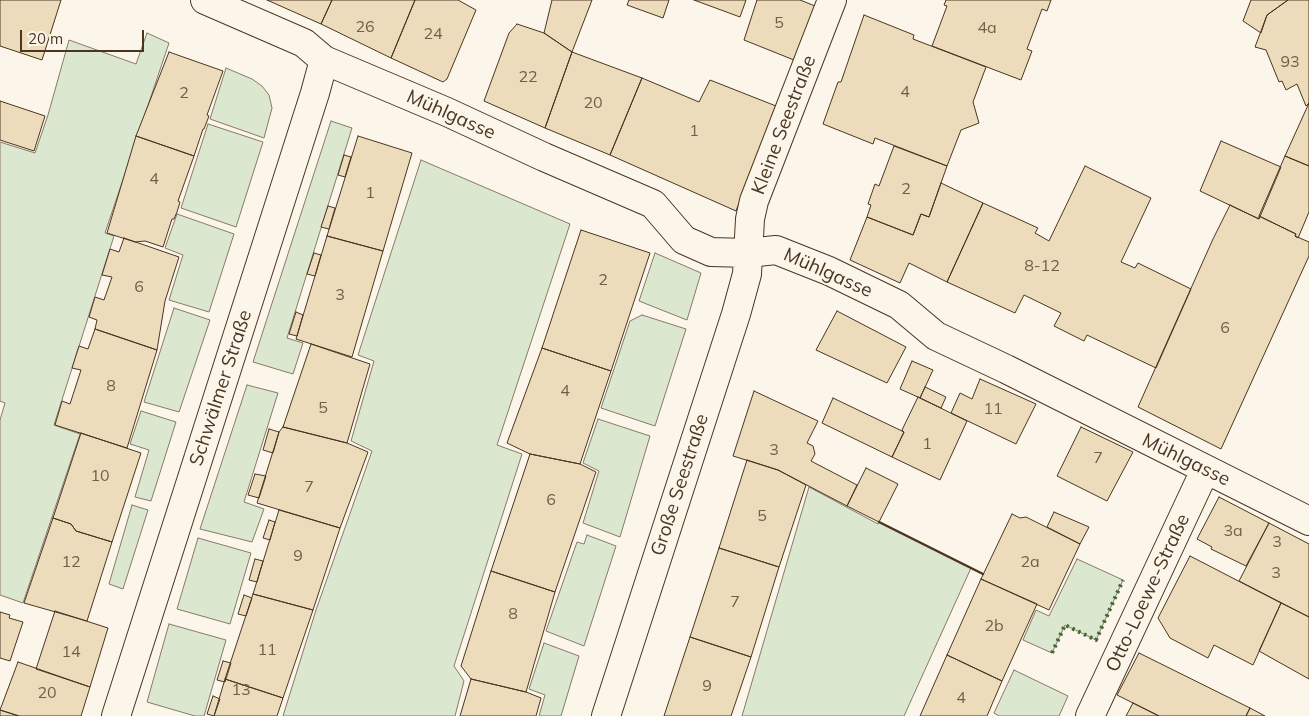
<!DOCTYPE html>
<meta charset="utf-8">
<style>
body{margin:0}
#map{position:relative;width:1309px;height:716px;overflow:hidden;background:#fbf6e9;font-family:Mulish,sans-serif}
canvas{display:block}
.scale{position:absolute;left:20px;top:30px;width:124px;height:22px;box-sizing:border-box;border:2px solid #4a3520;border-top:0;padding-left:6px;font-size:15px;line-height:18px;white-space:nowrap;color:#4a3520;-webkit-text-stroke:4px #fbf6e9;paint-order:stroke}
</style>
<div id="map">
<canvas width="1309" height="716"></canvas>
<div class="scale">20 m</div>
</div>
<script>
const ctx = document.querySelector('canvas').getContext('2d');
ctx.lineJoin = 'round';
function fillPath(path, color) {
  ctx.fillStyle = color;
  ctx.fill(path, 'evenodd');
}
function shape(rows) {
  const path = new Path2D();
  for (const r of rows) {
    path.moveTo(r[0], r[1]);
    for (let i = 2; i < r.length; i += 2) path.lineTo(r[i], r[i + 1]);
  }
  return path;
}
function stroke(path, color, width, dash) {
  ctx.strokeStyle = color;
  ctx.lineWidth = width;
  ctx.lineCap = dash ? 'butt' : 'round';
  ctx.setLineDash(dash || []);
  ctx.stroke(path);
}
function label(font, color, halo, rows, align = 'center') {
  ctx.font = font + ' Mulish,sans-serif';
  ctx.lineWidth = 4;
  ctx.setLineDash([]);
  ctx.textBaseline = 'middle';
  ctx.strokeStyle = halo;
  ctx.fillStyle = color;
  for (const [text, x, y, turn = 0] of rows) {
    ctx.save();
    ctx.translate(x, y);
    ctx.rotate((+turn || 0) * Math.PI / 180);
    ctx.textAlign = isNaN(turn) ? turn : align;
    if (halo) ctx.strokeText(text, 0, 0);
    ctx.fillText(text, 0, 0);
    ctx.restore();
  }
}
const green = shape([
 [147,33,169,43,105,233,114,236,54,425,80,434,23,603,0,595,0,420,5,403,0,401,0,142,35,153,48,115,69,40,136,64,147,33],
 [226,68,252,79,262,86,269,95,272,108,264,138,210,119,226,68],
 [331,121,352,128,287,338,303,343,293,374,253,362,331,121],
 [208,124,263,142,236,227,181,208,208,124],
 [421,160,570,224,497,445,522,454,454,666,464,681,455,716,283,716,316,610,372,451,351,441,374,361,358,355,421,160],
 [177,214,234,234,209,312,169,300,183,255,165,248,177,214],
 [655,253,701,273,687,320,639,301,655,253],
 [174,308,210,320,179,412,144,402,174,308],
 [642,315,686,329,655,426,601,408,630,321,642,315],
 [247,385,278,393,244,502,264,509,252,542,200,529,247,385],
 [141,411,176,422,151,501,135,497,149,450,130,444,141,411],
 [598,419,650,436,620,537,583,523,599,471,583,463,598,419],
 [809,487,878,524,879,522,971,568,904,716,742,716,809,487],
 [132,505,148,510,123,589,109,584,132,505],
 [587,535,616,546,584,646,546,631,577,542,584,544,587,535],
 [198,538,251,553,230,624,177,609,198,538],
 [1077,559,1123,580,1096,640,1065,625,1052,653,1023,640,1036,610,1049,616,1077,559],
 [169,624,226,640,204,716,195,716,147,702,169,624],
 [544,643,579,656,561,716,539,716,545,695,529,689,544,643],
 [1014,670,1068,696,1059,716,999,716,994,713,1014,670]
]);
const building = shape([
 [0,0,61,0,42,60,0,46,0,0],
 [267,0,332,0,321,24,267,0],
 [332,0,415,0,391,58,321,24,332,0],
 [415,0,458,0,476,10,447,79,443,82,391,58,415,0],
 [552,0,592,0,572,52,544,33,552,0],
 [629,0,669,0,663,18,627,5,629,0],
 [694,0,746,0,740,17,694,0],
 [757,0,800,0,815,6,794,60,744,40,757,0],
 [946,0,1051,0,1047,11,1042,9,1027,49,1032,51,1021,80,932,46,947,6,944,5,946,0],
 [1251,0,1288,0,1267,15,1261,33,1243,21,1251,0],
 [1288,0,1309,0,1309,103,1306,106,1297,84,1286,90,1282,81,1279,82,1266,50,1255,47,1267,15,1288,0],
 [864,15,914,35,913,39,986,67,973,102,979,123,961,130,947,166,875,138,873,144,823,124,838,82,841,82,864,15],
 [517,24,544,33,572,52,545,128,484,101,509,33,517,24],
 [169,52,223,71,207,115,209,116,204,129,203,129,194,156,136,136,169,52],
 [572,52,642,78,610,155,545,128,572,52],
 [642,78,699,102,710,80,776,106,736,211,610,155,642,78],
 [0,101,45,116,34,151,0,140,0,101],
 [1309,103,1309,166,1285,156,1309,103],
 [136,136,194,156,178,201,180,202,177,212,174,219,172,219,163,247,145,241,135,242,107,233,136,136],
 [358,136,412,153,383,251,327,236,358,136],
 [1221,141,1281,167,1259,219,1200,191,1221,141],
 [894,146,947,166,929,217,921,214,913,235,867,217,871,205,868,204,875,184,879,186,894,146],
 [344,155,351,157,345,177,338,175,344,155],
 [1285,156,1309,166,1309,212,1298,238,1295,236,1296,234,1259,216,1285,156],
 [1085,166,1151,198,1121,262,1135,268,1138,263,1191,289,1156,368,1087,335,1084,341,1054,326,1061,313,1024,295,1015,313,947,282,983,203,1038,228,1035,233,1049,241,1085,166],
 [941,183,983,203,947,282,909,263,900,283,850,260,867,217,913,235,921,214,929,217,941,183],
 [1230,205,1259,219,1259,216,1296,234,1295,236,1309,242,1309,256,1221,449,1138,407,1213,239,1230,205],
 [328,206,335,208,329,229,321,227,328,206],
 [581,230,650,253,611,371,542,348,581,230],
 [327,236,383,251,352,357,296,339,327,236],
 [124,238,179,257,165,301,157,350,95,329,97,320,89,317,95,297,104,300,112,277,102,275,110,249,119,252,124,238],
 [314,253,321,255,315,276,307,274,314,253],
 [837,311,906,347,887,383,816,350,837,311],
 [296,312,303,315,297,336,289,334,296,312],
 [95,329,157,350,127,448,55,425,62,401,70,404,81,370,72,368,79,346,88,349,95,329],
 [311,344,370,364,347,443,283,427,311,344],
 [542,348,611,371,580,464,530,454,507,443,542,348],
 [912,361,933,370,920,398,900,389,912,361],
 [980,379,1036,404,1016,444,951,413,960,393,972,399,980,379],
 [925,387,946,397,941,408,920,398,925,387],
 [754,391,818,421,807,443,813,446,815,454,811,461,857,485,847,506,778,470,733,456,754,391],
 [918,397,967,421,940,480,892,457,904,432,902,430,918,397],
 [833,398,904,432,892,457,822,423,833,398],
 [283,427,347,443,368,452,340,528,257,503,279,432,283,427],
 [1081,427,1133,452,1107,501,1057,476,1081,427],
 [269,429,279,432,273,453,263,450,269,429],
 [81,433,141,453,112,542,76,531,71,524,53,518,81,433],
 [530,454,580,464,596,472,555,592,491,571,530,454],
 [747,460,778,470,806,485,779,567,719,548,747,460],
 [866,468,898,484,879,522,847,506,866,468],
 [255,474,266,476,259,498,248,495,255,474],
 [1219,497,1269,523,1246,566,1211,549,1212,547,1197,539,1219,497],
 [279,510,340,528,313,610,253,594,279,510],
 [1054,512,1089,527,1080,544,1047,527,1054,512],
 [1012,514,1020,518,1026,517,1080,544,1049,610,981,579,1012,514],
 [53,518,71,524,76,531,112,542,87,621,24,603,53,518],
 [269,520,275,522,270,540,263,538,269,520],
 [1269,523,1309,544,1309,617,1239,581,1269,523],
 [719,548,779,567,751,657,690,637,719,548],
 [1190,556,1281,603,1253,665,1214,645,1208,658,1170,638,1158,618,1190,556],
 [255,559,263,561,257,582,249,580,255,559],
 [491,571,555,592,526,692,471,679,461,666,491,571],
 [981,579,1037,604,1002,681,947,655,981,579],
 [253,594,313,610,283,698,225,679,253,594],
 [244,595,252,598,246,616,238,614,244,595],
 [1281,603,1309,617,1309,679,1259,651,1281,603],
 [55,611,108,628,90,687,36,669,55,611],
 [0,612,10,615,9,618,23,622,10,661,0,658,0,612],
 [690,637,751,657,731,716,664,716,690,637],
 [1139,653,1250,708,1246,716,1159,716,1117,695,1139,653],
 [947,655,1002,681,987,716,920,716,947,655],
 [223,661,231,663,225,682,217,680,223,661],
 [18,662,90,687,81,716,19,716,0,710,18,662],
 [225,679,283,698,277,716,214,716,225,679],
 [471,679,526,692,541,698,536,716,460,716,471,679],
 [213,696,220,699,214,716,207,714,213,696],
 [1133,703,1159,716,1126,716,1133,703],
 [1250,708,1265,716,1246,716,1250,708],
 [0,710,19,716,0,716,0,710]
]);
const minor = shape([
 [205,0,304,43,324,60,447,112,544,157,653,204,684,240,711,252,748,253,776,250,829,271,899,305,936,336,1006,369,1309,521],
 [116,716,315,93,324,60],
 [606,716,736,314,747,274,750,219,754,201,832,0],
 [1090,716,1199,483,1207,470]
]);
const hedge = shape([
 [1052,653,1065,625,1096,640,1123,580]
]);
const wall = shape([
 [879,522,983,574]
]);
const numberNames = [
 ["5",779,23],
 ["26",365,27],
 ["4a",987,28],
 ["24",433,34],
 ["93",1290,62],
 ["22",528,77],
 ["4",905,92],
 ["2",184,93],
 ["20",593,103],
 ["1",694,131],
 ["4",154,179],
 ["2",906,189],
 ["1",370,193],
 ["8-12",1042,266],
 ["2",603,280],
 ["6",139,287],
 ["3",340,295],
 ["6",1225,328],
 ["8",111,386],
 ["4",565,391],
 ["5",323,408],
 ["11",993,409],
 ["1",927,444],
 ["3",774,450],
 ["7",1098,458],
 ["10",100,476],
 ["7",309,487],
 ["6",551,500],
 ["5",762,516],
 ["3a",1233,531],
 ["3",1277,542],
 ["9",298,556],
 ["12",71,562],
 ["2a",1030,562],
 ["3",1276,573],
 ["7",735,602],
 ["8",513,614],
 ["2b",994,626],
 ["11",267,650],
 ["14",71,652],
 ["9",707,686],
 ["13",241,690],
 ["20",47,693],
 ["4",961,698]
];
const streetNames = [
 ["Mühlgasse",451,115,24],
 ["Kleine Seestraße",784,125,-69],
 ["Mühlgasse",828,273,24],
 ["Schwälmer Straße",221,388,-72],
 ["Mühlgasse",1186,460,26],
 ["Große Seestraße",680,485,-72],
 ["Otto-Loewe-Straße",1148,593,-65]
];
fillPath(green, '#dce7d0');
stroke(green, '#887966', 1);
fillPath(building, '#ecdcbc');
stroke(building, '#4a3520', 1);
stroke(minor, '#4a3520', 30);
stroke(minor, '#fbf6e9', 28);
stroke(hedge, '#436837', 4, [2.5, 4]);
stroke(wall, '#4a3520', 2.5);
label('16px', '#725f47', null, numberNames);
label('19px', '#4a3520', '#fbf6e9', streetNames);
</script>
